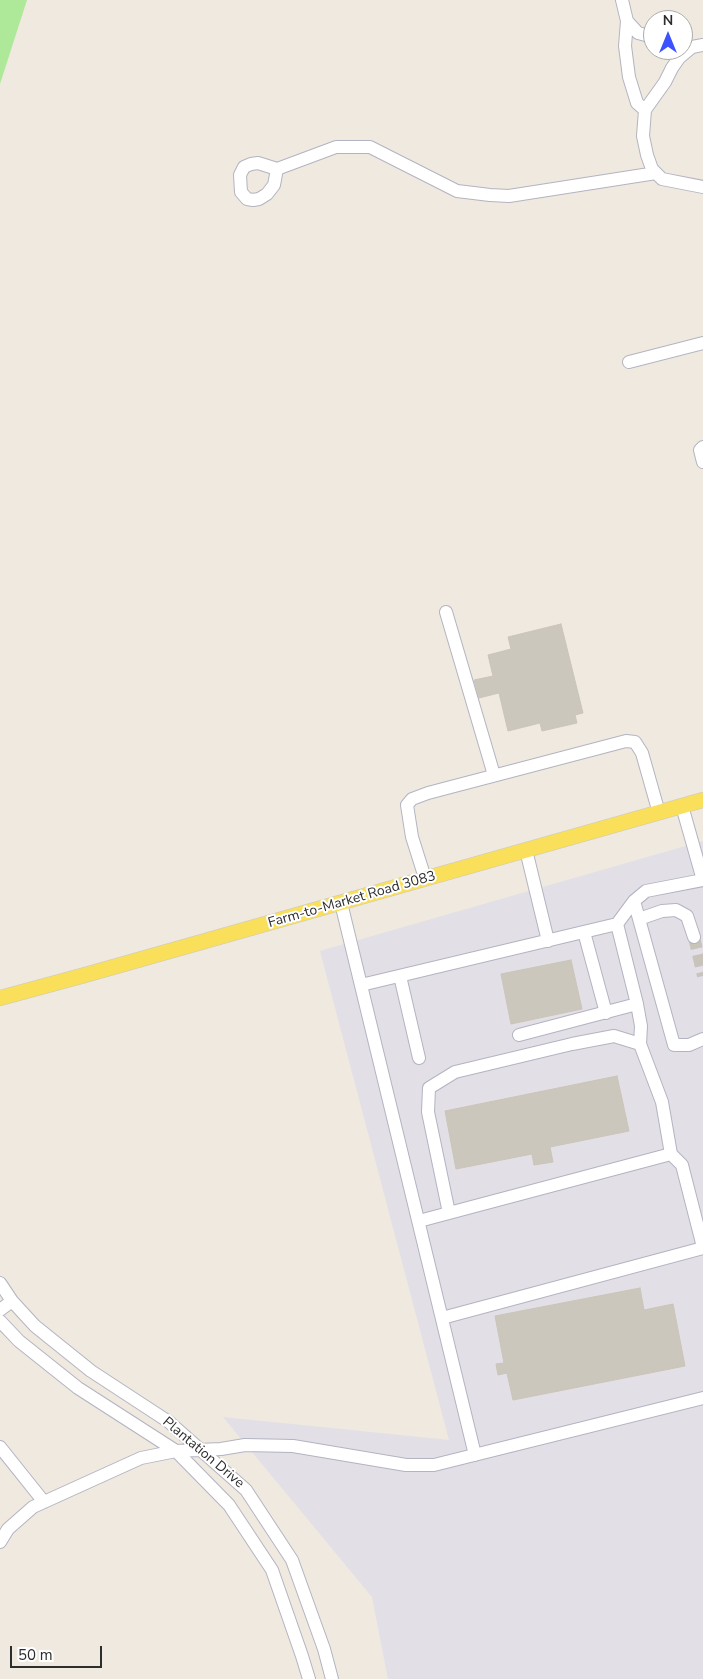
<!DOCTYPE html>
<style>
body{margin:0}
#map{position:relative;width:703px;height:1679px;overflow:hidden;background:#efe9df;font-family:"Nunito Sans",sans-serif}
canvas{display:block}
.north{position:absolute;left:643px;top:10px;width:50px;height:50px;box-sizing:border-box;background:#fff;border:1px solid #ababab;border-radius:50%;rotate:0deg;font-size:14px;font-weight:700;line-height:20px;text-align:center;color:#2d2d2d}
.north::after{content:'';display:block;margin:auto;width:18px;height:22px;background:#3c52ff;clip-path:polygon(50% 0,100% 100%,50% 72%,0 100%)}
.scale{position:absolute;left:10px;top:1646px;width:92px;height:22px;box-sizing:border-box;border:2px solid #2d2d2d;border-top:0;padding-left:6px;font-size:15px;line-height:18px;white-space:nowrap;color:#2d2d2d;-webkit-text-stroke:4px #fff;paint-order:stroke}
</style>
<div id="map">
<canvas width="703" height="1679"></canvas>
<div class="north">N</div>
<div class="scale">50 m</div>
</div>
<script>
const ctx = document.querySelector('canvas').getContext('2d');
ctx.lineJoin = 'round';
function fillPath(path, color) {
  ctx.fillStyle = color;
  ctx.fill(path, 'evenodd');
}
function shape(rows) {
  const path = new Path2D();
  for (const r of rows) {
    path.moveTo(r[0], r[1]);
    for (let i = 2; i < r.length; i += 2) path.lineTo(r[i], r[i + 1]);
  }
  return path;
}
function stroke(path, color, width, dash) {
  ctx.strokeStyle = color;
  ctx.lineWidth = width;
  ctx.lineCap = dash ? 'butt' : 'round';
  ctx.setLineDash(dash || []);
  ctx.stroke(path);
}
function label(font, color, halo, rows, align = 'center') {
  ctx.font = font + ' "Nunito Sans",sans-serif';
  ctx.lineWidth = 4;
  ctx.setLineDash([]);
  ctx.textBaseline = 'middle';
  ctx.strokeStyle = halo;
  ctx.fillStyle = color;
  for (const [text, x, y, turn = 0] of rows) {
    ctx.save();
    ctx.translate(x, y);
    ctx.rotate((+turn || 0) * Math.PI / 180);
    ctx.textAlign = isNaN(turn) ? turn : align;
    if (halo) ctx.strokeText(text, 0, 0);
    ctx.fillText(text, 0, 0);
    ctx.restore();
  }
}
const industrial = shape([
 [703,841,703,1679,388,1679,372,1597,223,1417,449,1440,320,951]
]);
const green = shape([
 [0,0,27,0,0,84]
]);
const building = shape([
 [561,624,583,713,575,715,577,723,542,731,540,723,508,731,499,693,479,698,474,680,493,676,488,655,511,649,508,637,561,624],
 [571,960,582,1009,511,1024,501,974,571,960],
 [617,1076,629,1131,550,1147,553,1162,534,1165,532,1154,456,1169,445,1111,617,1076],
 [640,1288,644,1310,673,1304,685,1366,513,1400,507,1373,498,1375,496,1364,504,1363,495,1316,640,1288]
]);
const minorTunnel = shape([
 [694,937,703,976]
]);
const minor = shape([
 [622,0,627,21,638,33,653,37],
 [627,21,625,46,629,77,637,103,645,110],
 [703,45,692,47,679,58,672,68,665,82,645,110,643,136,647,155,652,169,662,179,703,187],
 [277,169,274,185,267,194,259,199,253,200,247,199,241,192,240,175,244,167,251,164,258,163,277,169,336,147,370,147,457,191,490,195,509,196,656,173],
 [629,362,703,343],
 [703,447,700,450,703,462],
 [446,612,494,775],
 [526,850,548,941],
 [425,878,412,837,407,805,412,799,428,793,626,741,635,742,642,753,659,813],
 [634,901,674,1045,689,1045,703,1039],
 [341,903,475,1455],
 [639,919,662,911,676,910,687,916,694,937],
 [617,924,634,901,646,891,703,880,682,806],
 [584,932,606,1013],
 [400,976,419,1058],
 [361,985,617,924,637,1004,641,1026,640,1044],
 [519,1035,637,1004],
 [671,1154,682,1165,703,1247],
 [419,1221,449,1213,671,1154,662,1102,640,1044,614,1036,572,1044,455,1072,429,1088,428,1112,449,1213],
 [0,1283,12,1301,35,1326,91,1371,169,1422,246,1490,292,1560,324,1649,332,1679],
 [0,1310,12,1301],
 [442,1318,703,1248],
 [0,1321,19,1341,78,1388,176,1451,229,1505,272,1570,302,1656,309,1679],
 [0,1447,44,1502],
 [0,1542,8,1529,33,1507,141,1458,176,1451,221,1449,245,1445,293,1446,406,1465,434,1465,703,1398]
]);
const major = shape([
 [0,998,85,975,703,800]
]);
const streetNames = [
 ["Farm-to-Market Road 3083",352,900,-16],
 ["Plantation Drive",203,1453,40]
];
fillPath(industrial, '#e2dfe7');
fillPath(green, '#aee899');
fillPath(building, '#cbc7bd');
stroke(building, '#cbc5b8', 1);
stroke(minorTunnel, '#c8c3bb', 12, [12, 6]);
stroke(minor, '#b3b4c1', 14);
stroke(major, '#c8c8c8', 16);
stroke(minor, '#fff', 12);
stroke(major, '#f9df5a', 15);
label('14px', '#2d2d2d', '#fff', streetNames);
</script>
